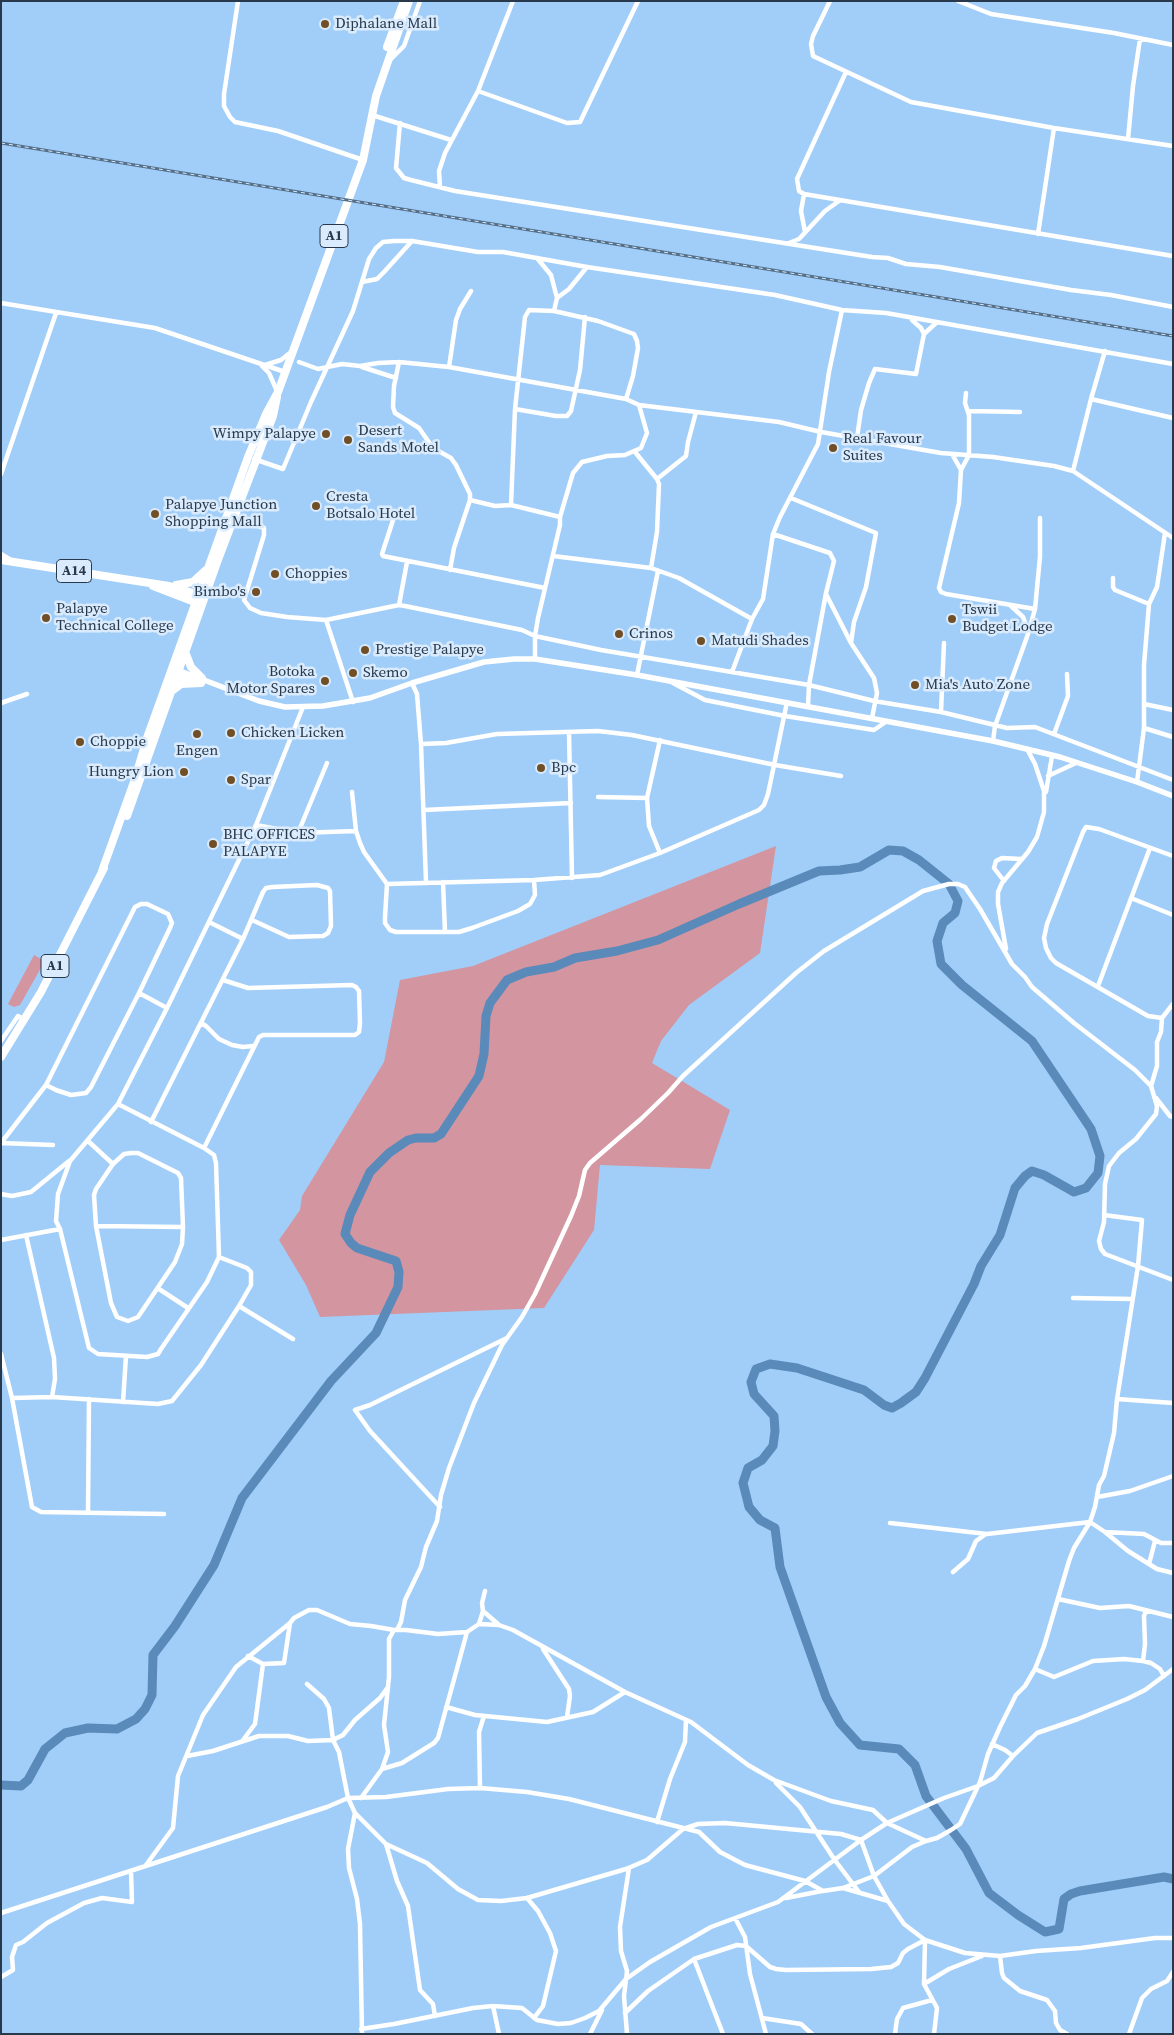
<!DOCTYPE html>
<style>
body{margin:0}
#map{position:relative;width:1174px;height:2035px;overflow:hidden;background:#a1cef9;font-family:"Source Serif 4",serif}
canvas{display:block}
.frame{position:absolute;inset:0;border:2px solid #27394a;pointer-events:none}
</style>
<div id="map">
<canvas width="1174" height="2035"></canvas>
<div class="frame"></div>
</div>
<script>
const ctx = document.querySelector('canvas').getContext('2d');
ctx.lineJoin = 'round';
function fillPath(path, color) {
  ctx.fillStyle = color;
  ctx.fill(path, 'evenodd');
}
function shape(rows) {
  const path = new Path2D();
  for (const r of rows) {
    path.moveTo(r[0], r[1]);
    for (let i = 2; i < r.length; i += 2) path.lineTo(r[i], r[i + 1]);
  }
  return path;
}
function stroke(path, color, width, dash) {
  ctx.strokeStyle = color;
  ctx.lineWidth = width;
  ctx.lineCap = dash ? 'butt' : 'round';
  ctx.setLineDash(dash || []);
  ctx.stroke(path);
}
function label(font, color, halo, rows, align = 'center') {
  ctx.font = font + ' "Source Serif 4",serif';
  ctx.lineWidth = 5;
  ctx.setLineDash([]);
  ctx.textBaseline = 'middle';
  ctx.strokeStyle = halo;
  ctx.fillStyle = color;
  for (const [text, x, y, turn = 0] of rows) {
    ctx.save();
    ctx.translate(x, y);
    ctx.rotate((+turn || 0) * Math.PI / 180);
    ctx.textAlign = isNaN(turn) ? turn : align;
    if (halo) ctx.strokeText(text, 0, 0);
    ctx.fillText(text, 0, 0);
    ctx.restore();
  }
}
const green = shape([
 [776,846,760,953,689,1005,661,1041,652,1063,730,1110,710,1169,600,1165,594,1230,544,1308,320,1317,306,1285,279,1240,300,1210,302,1196,384,1062,400,980,473,966],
 [34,955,41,959,42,966,20,1005,14,1007,8,1004]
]);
const river = shape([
 [1,1785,21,1786,28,1780,45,1749,65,1733,88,1728,117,1729,136,1719,145,1709,152,1695,153,1655,175,1626,214,1565,242,1498,331,1381,376,1333,398,1287,399,1272,396,1261,357,1248,351,1243,345,1234,350,1215,370,1172,389,1153,408,1140,416,1138,434,1138,441,1134,479,1076,484,1054,486,1016,490,1003,507,980,526,972,554,967,575,958,617,951,658,940,739,904,819,871,840,870,860,867,889,850,903,851,919,860,949,884,958,901,955,913,943,923,937,941,941,964,962,985,1032,1041,1091,1129,1100,1156,1098,1173,1086,1188,1074,1192,1044,1175,1032,1171,1025,1176,1015,1188,1000,1235,981,1266,974,1284,925,1378,916,1392,901,1403,892,1408,884,1405,864,1390,797,1368,770,1364,756,1369,751,1382,754,1394,774,1416,775,1431,773,1446,762,1460,748,1468,743,1483,749,1507,760,1520,775,1528,780,1567,826,1697,840,1723,860,1745,899,1749,915,1765,926,1796,966,1849,989,1893,1018,1915,1045,1932,1059,1929,1064,1899,1071,1894,1080,1891,1164,1877,1173,1879]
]);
const street = shape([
 [238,1,224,94,224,106,230,117,235,122,278,131,363,160],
 [830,1,813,36,811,44,813,56,911,102,1054,128,1173,146],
 [958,1,991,14,1114,33,1173,45],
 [389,61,404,46,420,1],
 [846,72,797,179,799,191,804,194,1173,256],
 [478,91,567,123,580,122,638,1],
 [372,115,451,140],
 [400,123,396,168,404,178,411,180,455,191,872,257,888,258,906,264,940,267,1071,290,1111,295,1173,307],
 [1128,139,1133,86,1140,39],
 [440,187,439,171,445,153,478,91,513,1],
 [804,194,801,211,805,232],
 [1038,234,1054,128],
 [789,243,799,239,825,211,839,201],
 [362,282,377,279,384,272,412,241],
 [557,298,569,289,587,267],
 [1,303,155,328,285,372],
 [554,311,598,321,634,334,637,341,638,348,633,376,626,399],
 [912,320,921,328,924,334],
 [299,362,318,369,342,364,360,366,378,363,399,362,449,367,626,399,639,405,779,422,821,432,941,453,993,457,1054,466,1073,471,1173,538],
 [399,362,394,386,393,407,395,413,419,428,433,448,451,458,456,465,470,494,470,500,454,548,450,570],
 [265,365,281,360,291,352],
 [262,366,269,373,277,391],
 [362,367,396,378],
 [449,367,456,320,460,309,471,291],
 [966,393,965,403,969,415,969,455,961,470,959,503,939,588,941,592,946,594,1035,609],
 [1091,399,1105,351],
 [515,409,556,416,567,416,571,411,580,370,585,317],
 [968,411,1020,412],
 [857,438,861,410,869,383,875,369,916,374,924,334,936,323],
 [635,452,657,479,659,484,657,532,651,568],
 [952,454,961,470],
 [254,459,283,469,311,402,353,311,369,259,376,248,383,242,394,241,412,241,478,252,503,252,587,267,775,295,842,310,886,313,1173,364],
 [1073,471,1091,399,1173,418],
 [1,474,56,313],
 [657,479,686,456,688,442,696,412],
 [791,498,876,533,866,587,854,622,851,643],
 [470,500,495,506,511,505,560,517],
 [511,505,515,409,525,317,529,310,554,311,557,298,551,275,537,258],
 [395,514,382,554,383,556,545,588],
 [234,518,264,528,264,535,244,600,250,608,261,613,287,617,326,620,399,605,405,606,522,630,535,636,601,650,809,685,874,701,941,712,1007,728,1035,727,1173,780],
 [773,534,830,553,834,561,826,593,809,685,808,706],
 [1,554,11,560],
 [553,556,651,568,679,578,752,619],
 [1113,578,1113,587,1115,590,1149,604],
 [826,594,851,643,874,678,877,693,872,718],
 [399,605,407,562],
 [1011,606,1023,617,1028,630],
 [326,620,353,702],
 [535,659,535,636,538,618,560,525,560,517,573,473,582,462,607,456,625,455,641,448,647,433,639,405],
 [732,672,752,619,763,599,773,534,780,517,818,444,829,372,842,310],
 [637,675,658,571],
 [412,683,417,694,421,744,426,882],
 [673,683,705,700,785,716,874,730,887,721],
 [1,703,27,694],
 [1144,704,1173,710],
 [941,712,944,643],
 [1144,728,1173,737],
 [569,732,572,878],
 [1054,734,1068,696,1067,674],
 [660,740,647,798,649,826,660,853],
 [993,741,995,726,1028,634,1035,609,1040,557,1040,518],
 [421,744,446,743,497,734,598,731,632,735,775,765,841,776],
 [1048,776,1076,763],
 [1137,782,1144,728,1144,665,1149,604,1157,587,1165,533],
 [352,792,356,831,360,843,364,852,387,884,385,917,385,923,390,930,396,932,459,932,472,928,518,911,530,904,535,895,534,880],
 [1046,792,1052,756],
 [598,797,647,798],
 [424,810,571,803],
 [256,825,298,833,356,831],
 [298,833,327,763],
 [1004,881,994,868,996,861,1002,858,1021,859],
 [443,882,445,932],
 [387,884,534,880,600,875,660,853,759,810,764,805,768,794,787,702],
 [1131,898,1173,915],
 [209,922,243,939],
 [1006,949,998,904,998,892,1002,883,1028,852,1037,837,1044,812,1044,791,1035,764,1027,749],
 [1098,986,1150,848],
 [139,993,167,1008],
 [1162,1018,1148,1016,1056,963,1051,958,1046,948,1044,938,1047,924,1083,832,1086,827,1099,829,1173,856],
 [201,1023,206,1026,219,1039,232,1045,243,1047,253,1046],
 [1,1041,18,1016,25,1020],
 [1151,1086,1157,1066,1157,1042,1161,1032,1162,1018,1173,1004],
 [1156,1098,1170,1116,1173,1117],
 [118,1104,204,1148,214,1155,216,1163,219,1257,207,1282,161,1349,158,1354,147,1357,98,1354,89,1348,60,1229,56,1221,58,1194,70,1161,118,1104,167,1008,256,825,303,707],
 [151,1122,243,939,263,892,266,888,272,887,317,885,328,888,330,891,331,926,328,933,323,936,289,937,252,920],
 [88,1141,113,1164],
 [1,1143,46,1085,135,907,141,904,147,904,168,914,172,923,170,928,139,993,91,1087,86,1093,71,1095,56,1090,46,1085],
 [1,1143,53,1145],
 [204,1148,259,1037,263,1035,355,1035,359,1032,360,1023,359,991,356,987,352,985,248,988,223,980],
 [131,1153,138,1153,178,1173,181,1178,183,1227,182,1244,175,1262,138,1317,128,1321,117,1317,111,1303,96,1226,94,1195,96,1189,113,1164,124,1154,131,1153],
 [1,1194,12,1196,31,1192,69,1161],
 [96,1226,183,1227],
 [26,1235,54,1358,55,1379,52,1397],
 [1,1240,60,1229],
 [159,1289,188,1308],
 [1073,1298,1132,1299],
 [239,1306,293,1339],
 [1,1354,12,1398,32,1507,41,1512,164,1514],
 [12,1398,52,1397,158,1404,172,1401,201,1365,239,1306,251,1285,251,1272,247,1268,219,1257],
 [1117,1399,1173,1403],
 [123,1402,126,1356],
 [1097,1497,1130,1491,1173,1476],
 [440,1507,370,1431,355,1410,370,1405,507,1338],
 [88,1511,89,1399],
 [890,1523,987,1534,1090,1522,1105,1532,1144,1534,1161,1543,1173,1543],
 [1105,1532,1128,1551,1157,1569,1173,1573],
 [1149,1564,1155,1541],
 [953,1572,968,1559,976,1541,986,1534],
 [485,1591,482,1603,483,1611,498,1624],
 [1058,1599,1100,1608,1129,1606,1173,1617],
 [479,1624,483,1611],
 [397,1630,401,1622,405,1600,421,1567,426,1547,437,1521,441,1495,449,1468,474,1403,502,1345,522,1317,535,1294,571,1216,579,1196,585,1170,590,1163,641,1119,668,1093,683,1076,796,973,824,951,923,891,949,884,958,884,965,887,980,909,1012,964,1025,977,1032,987,1074,1023,1135,1070,1151,1086,1157,1106,1156,1114,1136,1139,1119,1153,1109,1166,1105,1184,1104,1222,1099,1241,1101,1249,1105,1254,1173,1280],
 [543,1649,569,1689,570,1696,567,1717],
 [248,1656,263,1664,284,1663,290,1623],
 [1143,1661,1145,1644,1144,1616,1146,1611],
 [1035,1669,1054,1677,1093,1661,1124,1659,1143,1661,1151,1663,1160,1669,1164,1676],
 [307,1684,324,1699,329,1708,333,1740,339,1752,348,1798,355,1813,348,1849,349,1868,357,1899,360,1924,362,2034],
 [446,1707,475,1715,547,1722,593,1712,625,1692],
 [243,1740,255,1724,263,1664],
 [992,1744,1005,1750,1013,1756],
 [187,1756,213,1751,259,1736,288,1736,308,1741,333,1740,343,1735,355,1720,380,1698,388,1687],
 [382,1769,388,1752,384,1725,389,1677,389,1639,394,1630],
 [776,1783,800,1807,834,1859,859,1892],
 [480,1788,479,1732,484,1716],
 [361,1798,382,1769,402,1763,434,1743,438,1738,467,1632],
 [355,1813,386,1844,427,1863,458,1889,478,1900,501,1901,527,1898,626,1869,647,1860,683,1829,698,1824,725,1823,841,1834,861,1840,874,1876,888,1901],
 [657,1822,670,1779,685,1742,686,1720],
 [386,1844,397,1881,408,1906,420,1990,433,2004,435,2016],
 [146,1865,173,1828,178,1776,203,1715,236,1667,290,1623,294,1618,309,1610,317,1610,350,1624,371,1626,394,1630,406,1630,438,1634,467,1632,479,1624,499,1625,513,1630,625,1692,691,1722,748,1765,774,1780,831,1801,873,1810,887,1823,926,1841,937,1838,951,1830,960,1824,980,1782,988,1754,1000,1727,1016,1695,1025,1686,1035,1669,1044,1646,1069,1561,1074,1548,1090,1522,1095,1507,1099,1485,1104,1476,1114,1433,1117,1399,1138,1266,1142,1220,1104,1215],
 [843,1888,874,1876,912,1847,926,1841],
 [527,1898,538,1911,550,1933,556,1951,543,2006,534,2018],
 [786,1898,822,1891],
 [1,1913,327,1807,348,1798,386,1797,448,1789,480,1788,527,1792,569,1799,699,1832,720,1852,745,1865,805,1881,823,1891,843,1888,888,1901,904,1924,925,1940,965,1953,1000,1956,1036,1951,1081,1948,1155,1938,1173,1938],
 [735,1918,745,1937,750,1974,766,2034],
 [925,1940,924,1984,937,2008,934,2034],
 [1000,1956,1002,1973,1004,1978,1020,1991,1047,2000,1055,2011,1056,2023,1060,2030,1067,2034],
 [694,1959,723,2034],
 [1,1977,13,1970,12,1957,16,1945,23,1942,47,1923,84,1903,102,1898,132,1902,131,1871],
 [924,1984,949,1969,982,1956],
 [493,2006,499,2034],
 [625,2013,648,1991,694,1959,737,1945,746,1946,770,1967,776,1969,786,1970,871,1969,891,1967,898,1963,903,1953,908,1949,925,1940],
 [762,2018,801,2024,812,2034],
 [361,2029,394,2024,473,2008,493,2006,522,2008,537,2020,558,2024,571,2023,585,2018,599,2011,626,1979,650,1962,711,1927,778,1902,861,1840,887,1823,944,1798,978,1786,994,1778,1013,1756,1037,1733,1078,1719,1127,1699,1145,1690,1173,1669],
 [590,2034,602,2010],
 [627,2034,624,1996,627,1971,621,1951,620,1927,629,1868],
 [895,2034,897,2019,903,2008,932,2000],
 [1129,2034,1142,1998,1151,1989,1167,1981,1173,1972]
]);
const secondary = shape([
 [175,669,259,701,285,707,323,706,370,698,412,683,484,662,514,659,535,659,637,675,993,741,1060,757,1137,782,1173,796],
 [173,675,198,682]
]);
const highway = shape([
 [387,47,404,1],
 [1,560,169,586,203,596],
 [176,585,193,582,206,570],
 [153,586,200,604],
 [186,654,191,667,202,678],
 [173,690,181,684,201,683],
 [127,816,219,557,273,416,277,397],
 [102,871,135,779,148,735,248,457,266,414,278,392,363,160,376,96,409,1],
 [1,1057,41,992,104,868]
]);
const rail = shape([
 [1,143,1173,336]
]);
const markers = [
 [325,24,5,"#704e26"],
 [326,434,5,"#704e26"],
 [348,440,5,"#704e26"],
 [833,448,5,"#704e26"],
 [316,506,5,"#704e26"],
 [155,514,5,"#704e26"],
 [275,574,5,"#704e26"],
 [256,592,5,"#704e26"],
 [46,618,5,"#704e26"],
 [952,619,5,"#704e26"],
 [619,634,5,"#704e26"],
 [701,641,5,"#704e26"],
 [365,650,5,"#704e26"],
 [353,673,5,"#704e26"],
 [325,681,5,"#704e26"],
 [915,685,5,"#704e26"],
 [231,733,5,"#704e26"],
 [197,734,5,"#704e26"],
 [80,742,5,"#704e26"],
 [541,768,5,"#704e26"],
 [184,772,5,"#704e26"],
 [231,780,5,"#704e26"],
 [213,844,5,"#704e26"]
];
const shields = [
 [334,236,28],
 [74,571,35],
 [55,966,28]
];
const shieldNames = [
 ["A1",334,236],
 ["A14",74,571],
 ["A1",55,966]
];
const poiNames = [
 ["Diphalane Mall",335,24],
 ["Desert",358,431],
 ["Sands Motel",358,448],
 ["Wimpy Palapye",316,434,"right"],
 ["Real Favour",843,439],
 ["Suites",843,456],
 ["Cresta",326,497],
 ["Botsalo Hotel",326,514],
 ["Palapye Junction",165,505],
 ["Shopping Mall",165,522],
 ["Choppies",285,574],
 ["Bimbo's",246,592,"right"],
 ["Palapye",56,609],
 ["Technical College",56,626],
 ["Tswii",962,610],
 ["Budget Lodge",962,627],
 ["Crinos",629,634],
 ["Matudi Shades",711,641],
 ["Prestige Palapye",375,650],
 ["Botoka",315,672,"right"],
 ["Motor Spares",315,689,"right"],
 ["Skemo",363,673],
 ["Mia's Auto Zone",925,685],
 ["Chicken Licken",241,733],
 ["Choppie",90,742],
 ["Engen",197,751,"center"],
 ["Bpc",551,768],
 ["Hungry Lion",174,772,"right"],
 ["Spar",241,780],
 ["BHC OFFICES",223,835],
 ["PALAPYE",223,852]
];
fillPath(green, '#d395a0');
stroke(river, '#598ab9', 9);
stroke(street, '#fff', 4.5);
stroke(secondary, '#fff', 5.5);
stroke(highway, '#fff', 8);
stroke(rail, '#536f89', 3);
stroke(rail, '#d9ebfd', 1, [4]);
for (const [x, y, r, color] of markers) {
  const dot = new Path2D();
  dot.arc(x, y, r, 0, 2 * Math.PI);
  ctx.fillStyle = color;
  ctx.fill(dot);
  stroke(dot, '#d9ebfd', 2);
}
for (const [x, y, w] of shields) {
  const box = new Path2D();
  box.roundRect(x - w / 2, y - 11.5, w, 23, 4);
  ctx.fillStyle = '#d9ebfd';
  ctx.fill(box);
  stroke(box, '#27394a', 1);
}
label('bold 14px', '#27394a', null, shieldNames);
label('15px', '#27394a', '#d9ebfd', poiNames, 'left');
</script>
